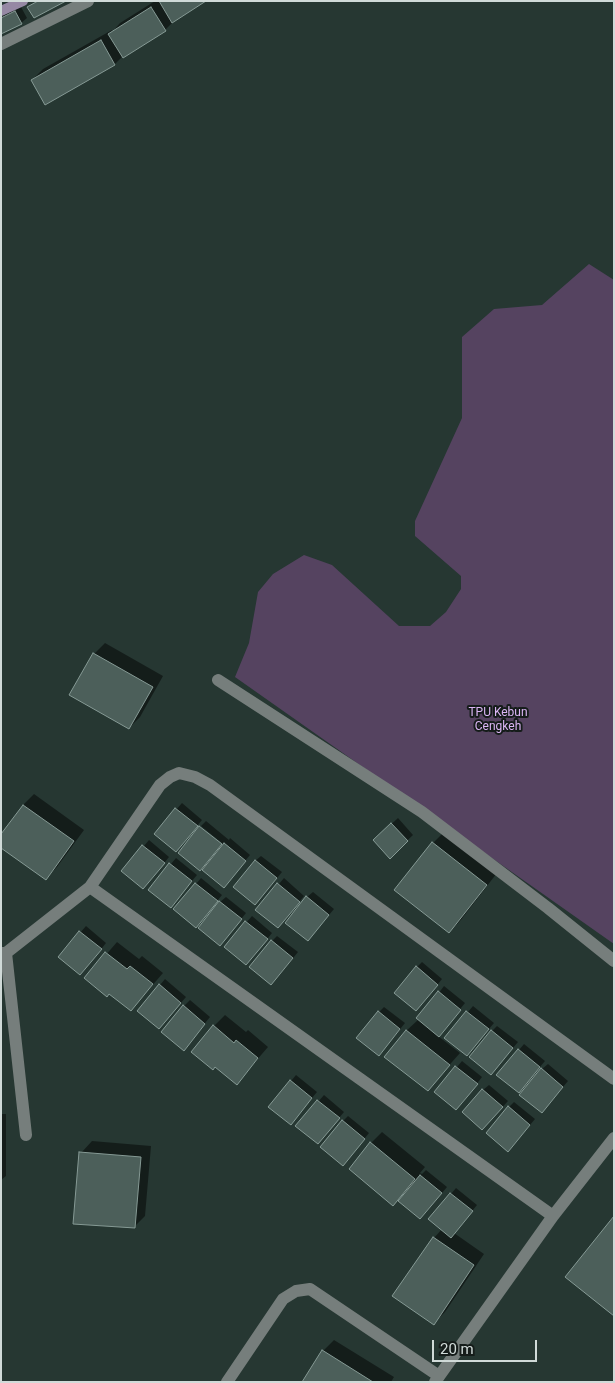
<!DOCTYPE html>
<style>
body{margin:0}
#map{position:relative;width:615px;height:1383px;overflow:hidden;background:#263732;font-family:Roboto,sans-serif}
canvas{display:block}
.frame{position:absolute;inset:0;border:2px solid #d0dad8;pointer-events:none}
.scale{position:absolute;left:432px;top:1340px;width:105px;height:22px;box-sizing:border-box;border:2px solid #d0dad8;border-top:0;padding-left:6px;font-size:15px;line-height:18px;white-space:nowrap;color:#d0dad8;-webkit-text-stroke:4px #151c1a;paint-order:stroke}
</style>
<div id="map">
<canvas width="615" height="1383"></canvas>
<div class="frame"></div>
<div class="scale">20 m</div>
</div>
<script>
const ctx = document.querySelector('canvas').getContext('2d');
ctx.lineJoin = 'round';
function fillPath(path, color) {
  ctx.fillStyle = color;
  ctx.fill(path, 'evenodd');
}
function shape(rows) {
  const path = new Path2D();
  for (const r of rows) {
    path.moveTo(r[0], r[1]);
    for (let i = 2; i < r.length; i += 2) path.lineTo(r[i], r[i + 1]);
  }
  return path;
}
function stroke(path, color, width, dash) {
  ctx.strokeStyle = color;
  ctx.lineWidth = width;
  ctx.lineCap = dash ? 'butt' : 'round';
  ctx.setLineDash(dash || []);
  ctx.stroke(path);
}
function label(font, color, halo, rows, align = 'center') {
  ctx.font = font + ' Roboto,sans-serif';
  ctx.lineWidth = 4;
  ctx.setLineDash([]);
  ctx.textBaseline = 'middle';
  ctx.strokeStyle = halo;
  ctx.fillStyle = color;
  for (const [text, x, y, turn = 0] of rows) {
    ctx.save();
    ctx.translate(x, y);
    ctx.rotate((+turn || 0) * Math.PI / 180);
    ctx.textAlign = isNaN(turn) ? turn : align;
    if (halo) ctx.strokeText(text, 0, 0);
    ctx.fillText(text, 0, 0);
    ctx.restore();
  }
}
const green = shape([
 [589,264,614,280,614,944,235,677,249,643,258,592,273,574,304,555,332,565,399,626,430,626,446,612,461,589,461,576,415,536,415,521,462,418,462,337,494,309,542,305]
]);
const shadow = shape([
 [155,1,204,1,175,20,165,30,123,56,115,64,32,80,43,69,112,30,113,31,120,23],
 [21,7,27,18,21,23,1,32,1,16],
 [105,643,163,676,140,717,129,728,94,654],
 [34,794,84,830,57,867,46,878,23,805],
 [182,803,202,820,181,845,155,834],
 [398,818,413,835,390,857,374,840],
 [206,821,229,840,230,838,250,855,224,886,179,852,199,828,227,850,228,848,201,826],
 [444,832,497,873,460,921,449,932,396,890,433,843],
 [149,840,169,857,149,882,123,871],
 [261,856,282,872,261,898,255,861],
 [176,858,197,875,176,900,150,889],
 [201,878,222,895,201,921,196,884],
 [284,878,304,896,283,921,257,910],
 [313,892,334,909,313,934,307,897],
 [226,897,246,913,225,939,220,902],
 [252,916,272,933,252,958,225,947],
 [86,926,106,943,86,968,59,957],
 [277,936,298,952,277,978,272,941],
 [117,942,139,959,142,956,163,973,131,1010,109,992,86,978],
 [422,962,442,979,422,1004,417,967],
 [165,979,186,997,159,1028,160,985],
 [444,986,465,1003,438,1036,460,1053,428,1089,406,1031,419,1019],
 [190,1000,210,1017,189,1043,184,1006],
 [473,1006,494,1023,472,1049,446,1038],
 [384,1007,405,1023,384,1049,379,1012],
 [225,1015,246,1032,248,1030,268,1047,237,1083,214,1026],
 [497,1026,518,1042,496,1068,492,1031],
 [524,1044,545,1061,524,1086,498,1075],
 [462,1061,482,1077,462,1103,436,1092],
 [548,1064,568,1081,547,1106,542,1069],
 [296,1075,317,1092,296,1117,291,1081],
 [489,1085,508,1101,488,1123,483,1090],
 [324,1095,344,1112,323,1137,297,1126],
 [514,1102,535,1119,514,1144,509,1107],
 [1,1114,6,1114,6,1176,1,1180],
 [348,1116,369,1133,348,1159,343,1121],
 [382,1132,425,1167,420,1173,422,1174,426,1170,447,1187,426,1212,403,1194,393,1204,371,1143],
 [92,1141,151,1146,145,1216,134,1227,81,1153],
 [456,1188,477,1205,454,1233,484,1254,445,1312,434,1323,434,1238,442,1229,430,1219],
 [334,1340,394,1377,391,1382,304,1382,323,1351]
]);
const stream = shape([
 [1,11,23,1]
]);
const building = shape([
 [38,1,66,1,34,18,27,7,38,1],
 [159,1,206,1,172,23,159,1],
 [151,7,166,31,123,58,108,34,151,7],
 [15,11,22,24,1,34,1,18,15,11],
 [101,40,115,65,45,105,31,80,101,40],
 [93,653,153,687,129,729,69,695,93,653],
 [23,805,74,841,46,880,1,848,1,834,23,805],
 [175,808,198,826,176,852,154,834,175,808],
 [391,823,408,841,390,859,373,840,391,823],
 [199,826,222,844,200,871,178,853,199,826],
 [432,842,487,885,449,933,394,890,432,842],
 [224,843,246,861,224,888,202,870,224,843],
 [142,845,165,863,143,889,121,871,142,845],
 [255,860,277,878,255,905,233,887,255,860],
 [169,863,192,881,171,908,148,890,169,863],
 [195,883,218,901,196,928,173,909,195,883],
 [277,883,300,902,278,928,255,910,277,883],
 [306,896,329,915,308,941,285,923,306,896],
 [219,901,242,919,220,946,198,928,219,901],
 [245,921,268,939,246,965,224,947,245,921],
 [79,931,102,949,80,975,58,957,79,931],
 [271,940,293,958,271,985,249,967,271,940],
 [105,952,127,969,130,966,153,984,131,1011,109,994,107,997,84,978,105,952],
 [416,966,438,985,416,1011,394,993,416,966],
 [159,984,181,1003,159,1029,137,1011,159,984],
 [438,991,461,1010,439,1037,416,1018,438,991],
 [183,1005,205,1024,184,1051,161,1032,183,1005],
 [378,1011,400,1029,379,1056,356,1038,378,1011],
 [466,1011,489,1029,467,1056,444,1038,466,1011],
 [213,1025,234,1043,236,1040,258,1058,237,1085,215,1067,213,1070,191,1052,213,1025],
 [406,1030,450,1065,428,1091,384,1057,406,1030],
 [491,1030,513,1048,491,1075,469,1057,491,1030],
 [518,1049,540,1067,519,1093,496,1075,518,1049],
 [455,1066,478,1084,456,1110,434,1092,455,1066],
 [541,1068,563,1087,542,1113,519,1095,541,1068],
 [290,1080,312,1098,291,1125,268,1107,290,1080],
 [482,1089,503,1107,482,1130,462,1112,482,1089],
 [317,1100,340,1118,318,1144,295,1126,317,1100],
 [508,1106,530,1125,508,1152,486,1133,508,1106],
 [342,1120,365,1139,343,1166,320,1147,342,1120],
 [370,1142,415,1179,393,1206,349,1169,370,1142],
 [79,1152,141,1157,135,1228,73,1224,79,1152],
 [420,1175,442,1193,420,1219,398,1201,420,1175],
 [450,1193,473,1211,451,1238,428,1219,450,1193],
 [614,1216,614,1316,565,1277,614,1216],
 [433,1237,474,1265,434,1325,392,1296,433,1237],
 [322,1350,373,1382,302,1382,322,1350]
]);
const minor = shape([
 [1,44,88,1],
 [218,680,422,812,548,908,614,961],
 [1,953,6,953,90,887],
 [6,953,26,1135],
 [553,1216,90,887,160,785,170,777,179,773,195,777,210,785,614,1079],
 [227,1382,283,1299,296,1291,310,1289,439,1376],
 [435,1382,553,1216,614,1138]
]);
const parkNames = [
 ["TPU Kebun",498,713],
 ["Cengkeh",498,727]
];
fillPath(green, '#554360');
fillPath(shadow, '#0007');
stroke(stream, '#9689a4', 10);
fillPath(building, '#4c5f5a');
stroke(building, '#869a95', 1);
stroke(minor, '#767e7c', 12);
label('12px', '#dbb5f4', '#151c1a', parkNames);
</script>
